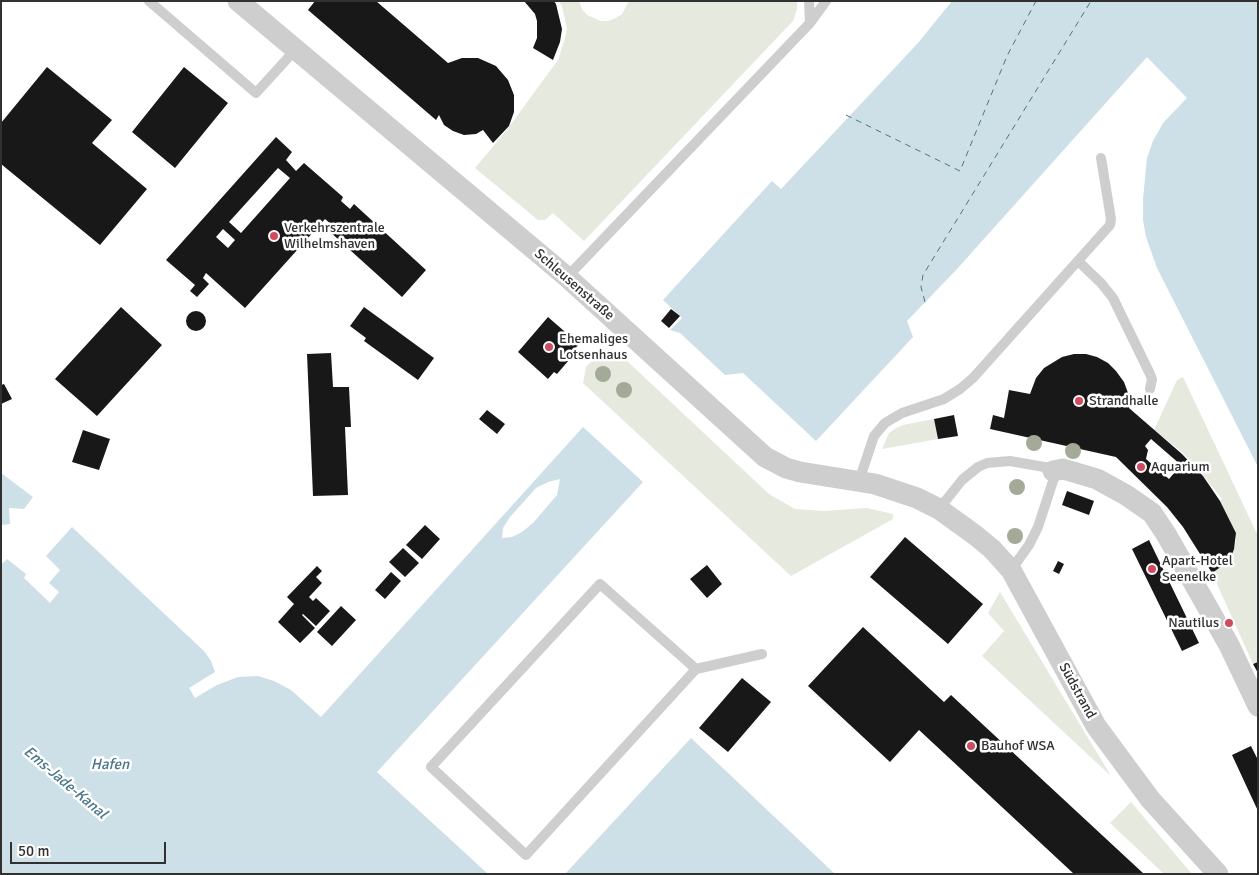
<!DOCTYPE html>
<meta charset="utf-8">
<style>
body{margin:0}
#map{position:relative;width:1259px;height:875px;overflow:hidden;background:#fff;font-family:Signika,sans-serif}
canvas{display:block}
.frame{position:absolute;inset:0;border:2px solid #313131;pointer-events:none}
.scale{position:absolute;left:10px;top:842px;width:156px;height:22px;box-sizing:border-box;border:2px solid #313131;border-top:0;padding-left:6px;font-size:15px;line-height:18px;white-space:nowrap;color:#313131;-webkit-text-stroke:4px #fff;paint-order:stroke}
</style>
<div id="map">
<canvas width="1259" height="875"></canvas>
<div class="frame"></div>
<div class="scale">50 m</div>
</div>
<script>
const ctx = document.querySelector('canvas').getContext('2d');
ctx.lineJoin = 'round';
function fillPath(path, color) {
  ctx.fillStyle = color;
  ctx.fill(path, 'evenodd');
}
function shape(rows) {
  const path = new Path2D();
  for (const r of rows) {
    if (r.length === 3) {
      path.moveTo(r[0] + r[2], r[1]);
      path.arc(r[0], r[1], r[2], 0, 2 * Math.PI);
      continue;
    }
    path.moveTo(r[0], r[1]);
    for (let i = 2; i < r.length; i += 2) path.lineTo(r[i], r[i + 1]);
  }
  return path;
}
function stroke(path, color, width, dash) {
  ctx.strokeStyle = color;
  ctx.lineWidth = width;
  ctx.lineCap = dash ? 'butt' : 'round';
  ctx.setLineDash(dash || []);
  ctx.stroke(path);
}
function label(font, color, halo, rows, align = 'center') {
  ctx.font = font + ' Signika,sans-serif';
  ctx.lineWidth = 5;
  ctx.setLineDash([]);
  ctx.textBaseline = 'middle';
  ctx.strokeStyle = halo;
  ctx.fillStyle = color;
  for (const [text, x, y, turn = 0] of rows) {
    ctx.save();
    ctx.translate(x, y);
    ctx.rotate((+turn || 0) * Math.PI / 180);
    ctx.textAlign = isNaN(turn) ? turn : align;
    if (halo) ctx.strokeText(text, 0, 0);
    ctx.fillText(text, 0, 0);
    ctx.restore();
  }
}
const green = shape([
 [559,1,579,1,582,9,587,15,601,21,608,21,616,18,622,14,629,1,797,2,797,9,793,21,584,241,553,213,545,220,538,220,475,168,506,131,558,60,565,38,567,28,562,7],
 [614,352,627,361,769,494,795,509,823,511,867,508,893,514,893,519,791,576,583,383,586,367,597,356],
 [1183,377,1258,536,1258,662,1253,664,1212,573,1231,557,1236,541,1236,532,1220,501,1222,499,1203,475,1183,453,1154,430,1177,380],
 [934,419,938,439,882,449,889,433,896,428,903,425],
 [1000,592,1111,776,982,656,1004,631,988,613],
 [1131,802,1192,874,1164,874,1110,823]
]);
const water = shape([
 [952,1,1258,1,1258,467,1157,268,1146,237,1143,220,1143,199,1147,158,1153,141,1163,123,1187,98,1147,57,957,269,907,321,913,337,816,441,743,373,725,375,680,333,670,330,682,318,663,300,772,181,781,189,918,43],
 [583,427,643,482,377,772,488,874,1,874,1,562,3,563,7,559,26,574,24,578,50,603,59,592,49,583,60,570,46,556,72,527,205,652,211,661,215,672,189,688,195,698,217,685,238,677,258,676,274,681,291,690,321,717],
 [560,479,557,495,533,523,522,532,512,537,502,538,503,528,510,517,536,488,548,482],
 [1,473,33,497,24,509,9,508,10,524,1,525],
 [691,738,835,874,565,874]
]);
const ferry = shape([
 [846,115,960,171,1007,56,1036,1],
 [925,302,921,287,923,275,1091,1]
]);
const building = shape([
 [315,1,376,1,448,63,462,58,478,58,496,66,508,80,514,95,514,112,509,126,493,143,483,130,476,134,464,135,453,131,444,125,439,115,436,120,308,10],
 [524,1,554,1,556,4,562,29,560,42,553,60,533,48,537,38,537,21,535,14],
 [47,67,112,120,92,143,147,189,100,245,1,164,1,123],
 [184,67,228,103,175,168,132,132],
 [276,137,292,152,286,160,296,171,304,163,343,197,341,201,350,209,354,204,426,270,402,297,329,231,333,226,325,219,245,308,206,273,203,278,209,284,197,297,190,291,195,285,166,260],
 [278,168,290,178,241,233,229,222],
 [223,229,235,240,228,248,216,237],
 [121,307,162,345,97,416,55,379],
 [364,307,434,358,418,380,364,341,366,338,350,326],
 [671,309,680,316,669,328,661,321],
 [196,321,10],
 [548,317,579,344,567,358,569,360,557,374,554,372,548,379,518,352],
 [331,353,333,387,349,387,351,427,345,427,348,495,313,496,307,354],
 [1074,354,1086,354,1097,357,1108,363,1116,371,1124,382,1128,393,1129,408,1182,454,1203,476,1220,501,1236,533,1234,549,1231,557,1225,564,1212,573,1183,527,1167,507,1116,457,990,429,993,415,1004,418,1009,390,1030,394,1036,378,1044,368,1062,357],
 [1151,439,1181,465,1169,479,1146,459,1148,450,1145,446],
 [4,384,12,399,1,404,1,385],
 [487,410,505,424,497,434,479,419],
 [954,415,958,436,938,439,934,419],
 [83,430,110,439,99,470,72,462],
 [1067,491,1094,501,1089,515,1062,505],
 [425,525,440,539,422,559,406,545],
 [905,537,983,604,948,644,870,577],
 [1149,540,1199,643,1182,651,1132,549],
 [403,548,419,563,405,577,389,562],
 [1058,561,1064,564,1059,574,1053,571],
 [707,565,722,584,707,598,690,579],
 [317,566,322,571,316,577,322,583,309,597,313,601,316,598,330,611,316,626,303,614,302,615,315,628,300,643,278,622,294,604,287,597],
 [391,572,401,581,385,599,375,590],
 [341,606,356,620,332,646,317,632],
 [863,627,944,702,951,695,1144,874,1074,874,919,730,890,762,808,686],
 [1258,662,1258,673,1253,664],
 [742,678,771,702,728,752,699,728],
 [1251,746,1258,760,1258,811,1232,755]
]);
const lane = shape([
 [149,1,256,93,296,49],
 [809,1,810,23],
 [1078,261,1101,283,1113,298,1150,374,1152,379,1150,389],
 [567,277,810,23,826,1],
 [859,481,874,436,885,423,902,413,944,399,960,389,973,378,1110,225,1111,219,1101,158],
 [939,509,962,480,978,467,987,463,1010,461,1050,468,1053,471,1054,478,1038,527,1029,545,1011,570],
 [696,669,526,855,431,767,600,584,696,669,762,654]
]);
const street = shape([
 [238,1,567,277,765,457,786,468,800,472,875,484,917,498,939,509,975,535,992,549,1011,570,1096,726,1150,799,1218,874],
 [1053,471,1063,469,1097,479,1126,495,1152,513,1166,534,1229,645,1258,706]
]);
const trees = [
 [603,374],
 [624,390],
 [1034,443],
 [1073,451],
 [1017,487],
 [1015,536]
];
const markers = [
 [274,236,5,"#d04b60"],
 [549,347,5,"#d04b60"],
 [1079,401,5,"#d04b60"],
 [1141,467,5,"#d04b60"],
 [1152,569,5,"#d04b60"],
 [1229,623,5,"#d04b60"],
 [971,746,5,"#d04b60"]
];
const poiNames = [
 ["Verkehrszentrale",284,228],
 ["Wilhelmshaven",284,244],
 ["Ehemaliges",559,339],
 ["Lotsenhaus",559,355],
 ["Strandhalle",1089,401],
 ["Aquarium",1151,467],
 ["Apart-Hotel",1162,561],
 ["Seenelke",1162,577],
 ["Nautilus",1219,623,"right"],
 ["Bauhof WSA",981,746]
];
const streetNames = [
 ["Schleusenstraße",574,285,41],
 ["Südstrand",1077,691,61]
];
const waterNames = [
 ["Hafen",110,765],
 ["Ems-Jade-Kanal",65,783,40]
];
fillPath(green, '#e5e9de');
fillPath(water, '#cddfe7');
stroke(ferry, '#487689', 1, [6, 5]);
fillPath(building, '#181818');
stroke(lane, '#cecece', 10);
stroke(street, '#cecece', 21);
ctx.fillStyle = '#a3ab98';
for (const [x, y] of trees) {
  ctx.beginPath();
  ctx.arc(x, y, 8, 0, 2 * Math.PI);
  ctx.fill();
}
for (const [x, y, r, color] of markers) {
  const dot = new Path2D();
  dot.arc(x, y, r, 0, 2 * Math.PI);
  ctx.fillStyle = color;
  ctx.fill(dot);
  stroke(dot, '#fff', 2);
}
label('14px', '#313131', '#fff', poiNames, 'left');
label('14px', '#313131', '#fff', streetNames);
label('italic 15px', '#487689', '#fff', waterNames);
</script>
